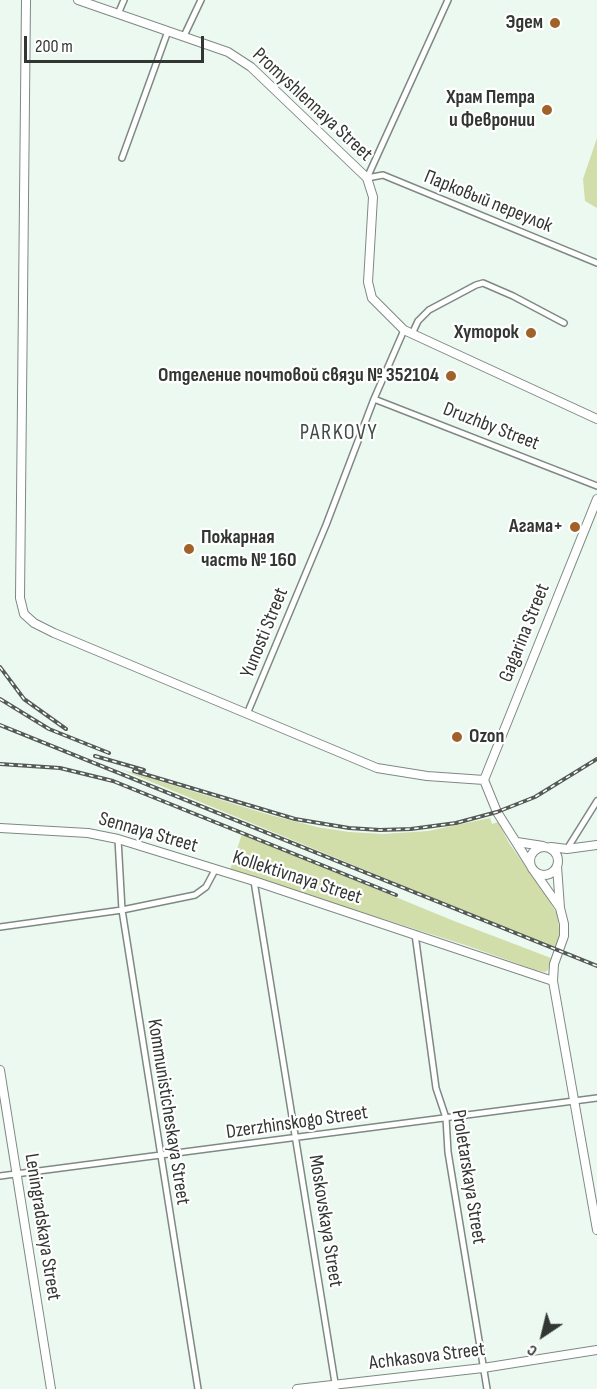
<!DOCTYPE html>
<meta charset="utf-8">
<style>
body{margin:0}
#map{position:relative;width:597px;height:1389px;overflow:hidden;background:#ecf9f1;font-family:"Sofia Sans Condensed",sans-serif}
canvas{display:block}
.north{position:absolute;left:513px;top:1305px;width:60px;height:60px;-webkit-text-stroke:4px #fff;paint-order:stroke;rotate:215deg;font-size:16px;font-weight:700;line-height:24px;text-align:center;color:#323734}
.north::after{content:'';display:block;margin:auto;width:21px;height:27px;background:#323734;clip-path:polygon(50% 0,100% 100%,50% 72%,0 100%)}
.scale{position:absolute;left:24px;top:36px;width:180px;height:27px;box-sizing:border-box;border:3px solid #323734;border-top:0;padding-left:8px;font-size:18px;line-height:21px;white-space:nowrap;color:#323734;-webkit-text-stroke:4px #fff;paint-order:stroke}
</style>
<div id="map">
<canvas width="597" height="1389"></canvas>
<div class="north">С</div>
<div class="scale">200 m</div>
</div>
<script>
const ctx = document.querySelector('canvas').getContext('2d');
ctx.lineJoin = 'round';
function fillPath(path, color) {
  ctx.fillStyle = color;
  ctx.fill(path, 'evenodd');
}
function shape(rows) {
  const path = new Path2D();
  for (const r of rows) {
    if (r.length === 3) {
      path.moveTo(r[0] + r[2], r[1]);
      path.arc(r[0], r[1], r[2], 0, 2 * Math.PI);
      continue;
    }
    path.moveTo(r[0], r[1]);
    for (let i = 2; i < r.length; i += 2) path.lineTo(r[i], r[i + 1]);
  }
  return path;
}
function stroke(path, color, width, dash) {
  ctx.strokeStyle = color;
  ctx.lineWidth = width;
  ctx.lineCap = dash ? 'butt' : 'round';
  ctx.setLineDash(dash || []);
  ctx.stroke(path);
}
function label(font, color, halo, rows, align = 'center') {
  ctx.font = font + ' "Sofia Sans Condensed",sans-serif';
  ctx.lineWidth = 4.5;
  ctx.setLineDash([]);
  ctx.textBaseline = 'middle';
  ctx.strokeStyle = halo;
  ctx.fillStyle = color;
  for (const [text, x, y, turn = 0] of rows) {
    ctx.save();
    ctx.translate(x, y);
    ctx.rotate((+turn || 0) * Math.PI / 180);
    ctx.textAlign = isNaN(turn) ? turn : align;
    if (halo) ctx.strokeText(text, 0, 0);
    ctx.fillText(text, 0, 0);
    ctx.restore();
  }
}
const green = shape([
 [597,138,597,208,585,201,583,179],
 [120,769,270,815,317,827,349,832,383,834,428,831,490,818,492,824,498,822,509,843,545,894,557,914,560,935,555,948],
 [242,834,454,921,551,958,548,970,545,972,536,970,465,945,230,870]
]);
const street = shape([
 [118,14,124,0],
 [184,36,201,0],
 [122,158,168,31],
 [367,178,383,175,597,263],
 [367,178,448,0],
 [412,334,418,321,429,310,476,285,483,283,513,296,564,323],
 [374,399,597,486],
 [247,714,326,525,374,399,404,330],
 [118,839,122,910,198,1389],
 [567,849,597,801],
 [254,881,336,1389],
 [0,927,122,910,195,895,206,887,215,870],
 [415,934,436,1088,446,1118,448,1152,487,1389],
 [0,1176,597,1098]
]);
const secondary = shape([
 [26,0,20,598,24,614,34,623,54,633,377,768,427,776,484,780],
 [78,0,228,52,251,67,367,178,373,197,368,282,372,298,404,330,597,419],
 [484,780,597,499],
 [484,780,497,812,531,866],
 [0,828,88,833,118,839,254,881,553,981],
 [517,842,543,846],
 [544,861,14],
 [551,847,567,849,597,845],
 [557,866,560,908,564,924,564,936,554,964,553,981,597,1230],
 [534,871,560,908],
 [0,1070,51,1389],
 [297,1389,483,1368,597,1350]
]);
const rail = shape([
 [0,667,24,699,66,729],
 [0,699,49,729,109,753],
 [0,725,597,966],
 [95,756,144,770],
 [0,764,60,768,113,781,396,895],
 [134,771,295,819,349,828,380,830,411,829,456,823,497,812,535,797,597,759]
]);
const markers = [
 [555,23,6,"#a16229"],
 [547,110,6,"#a16229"],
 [531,333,6,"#a16229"],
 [451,376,6,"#a16229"],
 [575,527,6,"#a16229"],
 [189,549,6,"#a16229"],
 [457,737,6,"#a16229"]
];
const poiNames = [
 ["Эдем",543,23],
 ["Храм Петра",535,98],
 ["и Февронии",535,121],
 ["Хуторок",519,333],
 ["Отделение почтовой связи № 352104",439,376],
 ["Агама+",563,527],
 ["Пожарная",201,538,"left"],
 ["часть № 160",201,561,"left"],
 ["Ozon",469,737,"left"]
];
const streetNames = [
 ["Promyshlennaya Street",312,105,43],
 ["Парковый переулок",488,202,22],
 ["Druzhby Street",491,427,21],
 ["Yunosti Street",265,633,-68],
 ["Gagarina Street",525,633,-68],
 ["Sennaya Street",148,833,16],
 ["Kollektivnaya Street",297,878,18],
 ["Kommunisticheskaya Street",168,1112,81],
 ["Dzerzhinskogo Street",297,1123,-8],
 ["Proletarskaya Street",468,1177,81],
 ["Moskovskaya Street",325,1221,81],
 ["Leningradskaya Street",42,1227,81],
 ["Achkasova Street",427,1357,-7]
];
const quarterNames = [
 ["PARKOVY",339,433]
];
fillPath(green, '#d1dea9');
stroke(street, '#7e8983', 8);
stroke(secondary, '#7e8983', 10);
stroke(street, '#fff', 5);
stroke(secondary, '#fff', 8);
stroke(rail, '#545a56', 4);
stroke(rail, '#fff', 1.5, [4.5]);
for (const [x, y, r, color] of markers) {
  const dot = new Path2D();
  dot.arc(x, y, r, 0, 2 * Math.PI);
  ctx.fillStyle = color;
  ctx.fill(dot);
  stroke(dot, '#fff', 2);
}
label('bold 20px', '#323734', '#fff', poiNames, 'right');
label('20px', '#323734', '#fff', streetNames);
ctx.letterSpacing = '1.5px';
label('22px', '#414c46', '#fff', quarterNames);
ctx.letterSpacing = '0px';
</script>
